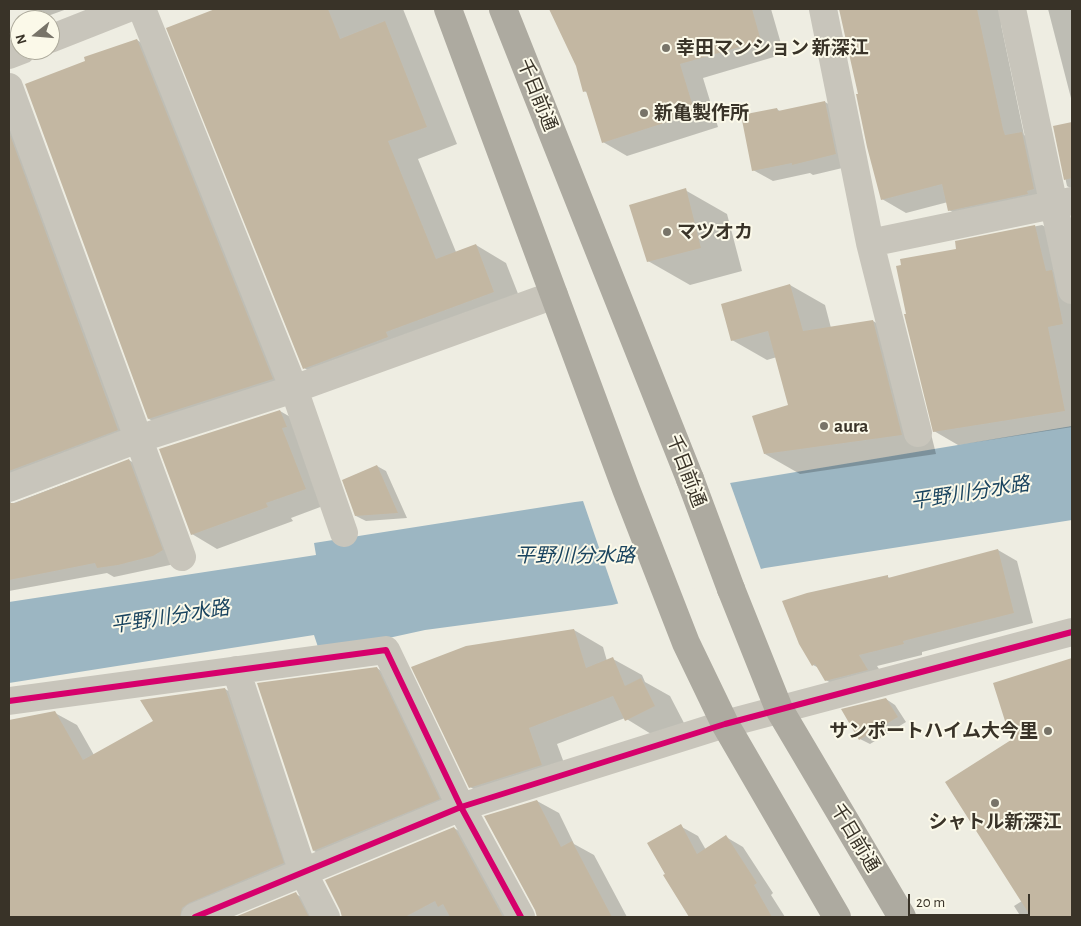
<!DOCTYPE html>
<meta charset="utf-8">
<style>
body{margin:0}
#map{position:relative;width:1081px;height:926px;overflow:hidden;background:#eeede2;font-family:"Alegreya Sans",sans-serif}
canvas{display:block}
.frame{position:absolute;inset:0;border:10px solid #393328;pointer-events:none}
.north{position:absolute;left:10px;top:10px;width:50px;height:50px;box-sizing:border-box;background:#fbf9e9;border:1px solid #adaa9c;border-radius:50%;rotate:253deg;font-size:14px;font-weight:700;line-height:20px;text-align:center;color:#393328}
.north::after{content:'';display:block;margin:auto;width:18px;height:22px;background:#787469;clip-path:polygon(50% 0,100% 100%,50% 72%,0 100%)}
.scale{position:absolute;left:908px;top:894px;width:122px;height:22px;box-sizing:border-box;border:2px solid #393328;border-top:0;padding-left:6px;font-size:15px;line-height:18px;white-space:nowrap;color:#393328;-webkit-text-stroke:4px #fbf9e9;paint-order:stroke}
</style>
<div id="map">
<canvas width="1081" height="926"></canvas>
<div class="frame"></div>
<div class="north">N</div>
<div class="scale">20 m</div>
</div>
<script>
const ctx = document.querySelector('canvas').getContext('2d');
ctx.lineJoin = 'round';
function fillPath(path, color) {
  ctx.fillStyle = color;
  ctx.fill(path, 'evenodd');
}
function shape(rows) {
  const path = new Path2D();
  for (const r of rows) {
    path.moveTo(r[0], r[1]);
    for (let i = 2; i < r.length; i += 2) path.lineTo(r[i], r[i + 1]);
  }
  return path;
}
function stroke(path, color, width, dash) {
  ctx.strokeStyle = color;
  ctx.lineWidth = width;
  ctx.lineCap = dash ? 'butt' : 'round';
  ctx.setLineDash(dash || []);
  ctx.stroke(path);
}
function label(font, color, halo, rows, align = 'center') {
  ctx.font = font + ' "Alegreya Sans","Noto Sans JP",sans-serif';
  ctx.lineWidth = 4;
  ctx.setLineDash([]);
  ctx.textBaseline = 'middle';
  ctx.strokeStyle = halo;
  ctx.fillStyle = color;
  for (const [text, x, y, turn = 0] of rows) {
    ctx.save();
    ctx.translate(x, y);
    ctx.rotate((+turn || 0) * Math.PI / 180);
    ctx.textAlign = isNaN(turn) ? turn : align;
    if (halo) ctx.strokeText(text, 0, 0);
    ctx.fillText(text, 0, 0);
    ctx.restore();
  }
}
const water = shape([
 [1072,426,1072,520,765,568,612,605,425,630,320,653,314,635,9,683,9,602,316,555,314,543,575,502,730,483]
]);
const pier = shape([
 [729,480,762,572,619,606,582,498]
]);
const shadow = shape([
 [30,9,67,9,45,17],
 [218,9,403,9,457,144,418,159,456,252,476,245,506,263,524,309,334,386,304,368,168,28],
 [550,9,771,9,784,54,703,78,718,127,627,156,603,142,588,93,584,91,577,66],
 [841,9,1000,9,1003,23,1001,24,1024,135,1046,147,1059,206,973,224,949,210,948,202,906,213,882,199],
 [1048,9,1072,9,1072,102],
 [137,40,155,51,290,389,167,429,149,419],
 [825,102,845,113,855,165,813,175,810,173,773,181,753,170,777,109,781,112],
 [9,110,134,439,10,495,11,504,129,460,146,470,179,560,170,565,114,577,107,573,9,591],
 [1072,123,1072,189,1067,186,1054,127],
 [685,190,727,214,742,271,690,285,648,261],
 [1042,225,1066,238,1072,270,1072,427,958,445,934,431,958,250,956,242],
 [790,285,825,305,831,328,873,321,908,341,936,454,800,474,765,454,789,406,777,357,767,360,732,340],
 [280,411,306,426,331,503,291,518,293,521,217,549,192,534],
 [377,466,386,471,407,518,366,521,356,516],
 [998,550,1017,561,1033,623,922,652,922,655,877,666,887,681,845,692,826,680,819,668,813,665,888,577,891,579],
 [574,630,603,647,607,661,613,659,642,675,645,682,670,696,684,723,656,737,625,718,557,744,571,782,500,804,470,787],
 [1072,659,1072,917,1021,917,1014,906,1022,901,1012,740,994,684],
 [377,668,391,677,453,807,328,859,314,851],
 [225,689,247,701,305,876,208,917,9,917,9,721,55,713,77,725,94,755],
 [886,699,895,705,906,722,870,744,860,739],
 [537,801,559,813,574,844,594,855,627,917,538,917,536,909],
 [680,826,698,836,706,850,726,837,743,847,773,893,771,895,785,917,691,917,672,887,649,843],
 [454,828,476,841,517,917,343,917,341,909],
 [296,894,317,906,323,917,239,917]
]);
const building = shape([
 [215,9,328,9,340,39,385,21,427,127,388,141,436,259,476,244,494,292,386,332,388,337,303,369,166,28],
 [549,9,752,9,761,41,680,64,695,113,602,143,586,91,583,92,576,66],
 [839,9,977,9,1003,129,1005,135,1022,132,1034,189,1027,191,1028,194,948,211,942,184,881,200,867,147,856,94,858,94],
 [137,39,273,379,148,419,25,84,85,61,84,57],
 [825,101,836,154,792,165,792,163,752,171,741,115,777,108,778,111],
 [1072,122,1072,178,1064,180,1053,126],
 [9,132,118,430,9,471],
 [686,188,701,248,647,262,629,205],
 [1035,225,1046,271,1052,270,1063,324,1048,327,1065,411,933,432,904,314,906,314,896,266,901,265,900,259,956,249,955,241],
 [790,284,803,331,873,320,902,435,764,454,752,416,788,405,768,331,731,341,721,304],
 [280,410,287,427,282,428,306,489,266,503,268,507,191,535,159,449],
 [129,459,163,550,153,556,118,565,97,568,95,563,9,580,9,503,15,503],
 [377,465,398,513,355,516,342,480],
 [998,549,1014,613,903,641,904,644,859,655,868,670,825,681,815,664,812,666,799,644,782,601,807,593,888,575,888,578],
 [574,629,586,668,613,657,625,686,641,678,655,706,625,721,613,696,529,728,542,765,469,788,411,667,466,646],
 [1072,658,1072,917,1031,917,945,782,1011,740,993,683],
 [377,667,440,799,313,851,257,683],
 [225,688,284,863,189,903,182,908,180,917,9,917,9,720,55,711,83,760,153,721,140,700],
 [886,698,898,717,859,740,841,709],
 [537,800,561,847,572,841,612,917,537,917,535,910,484,816],
 [681,824,697,854,726,835,757,883,754,885,772,917,689,917,663,875,665,874,647,843],
 [454,827,503,917,450,917,443,904,438,907,435,901,405,917,342,917,340,910,325,880],
 [296,892,309,917,235,917]
]);
const minor = shape([
 [142,9,294,389,344,533],
 [823,9,870,243,918,433],
 [1012,9,1072,290],
 [50,39,126,9],
 [9,55,22,50],
 [9,87,182,557],
 [870,243,1072,201],
 [9,488,138,439,294,389,554,295],
 [236,670,303,872,326,917],
 [9,701,386,650,461,807,521,917],
 [195,917,461,807,725,724,1072,632]
]);
const trunk = shape([
 [448,9,626,489,686,643,725,724,837,917],
 [503,9,690,479],
 [731,589,779,709,902,917]
]);
const trunkBridge = shape([
 [690,479,731,589]
]);
const cycleway = shape([
 [9,701,386,650,461,807,521,917],
 [195,917,461,807,725,724,1072,632]
]);
const markers = [
 [666,48,5,"#787469"],
 [644,113,5,"#787469"],
 [667,232,5,"#787469"],
 [824,426,5,"#787469"],
 [1048,731,5,"#787469"],
 [995,803,5,"#787469"]
];
const poiNames = [
 ["幸田マンション 新深江",676,48],
 ["新亀製作所",654,113],
 ["マツオカ",677,232],
 ["aura",834,426],
 ["サンポートハイム大今里",1038,731,"right"],
 ["シャトル新深江",995,822,"center"]
];
const streetNames = [
 ["千日前通",537,95,68],
 ["千日前通",686,471,69],
 ["千日前通",855,838,59]
];
const waterNames = [
 ["平野川分水路",970,493,-9],
 ["平野川分水路",575,556],
 ["平野川分水路",170,617,-9]
];
fillPath(water, '#9cb6c2');
fillPath(pier, '#eeede2');
fillPath(shadow, '#0003');
fillPath(building, '#c3b7a2');
stroke(minor, '#c8c5bb', 28);
stroke(trunk, '#adaaa0', 28);
stroke(trunkBridge, '#adaaa0', 28);
stroke(cycleway, '#d6006c', 6);
for (const [x, y, r, color] of markers) {
  const dot = new Path2D();
  dot.arc(x, y, r, 0, 2 * Math.PI);
  ctx.fillStyle = color;
  ctx.fill(dot);
  stroke(dot, '#fbf9e9', 2);
}
label('bold 19px', '#393328', '#fbf9e9', poiNames, 'left');
label('19px', '#393328', '#fbf9e9', streetNames);
label('italic 20px', '#1a445f', '#fbf9e9', waterNames);
</script>
